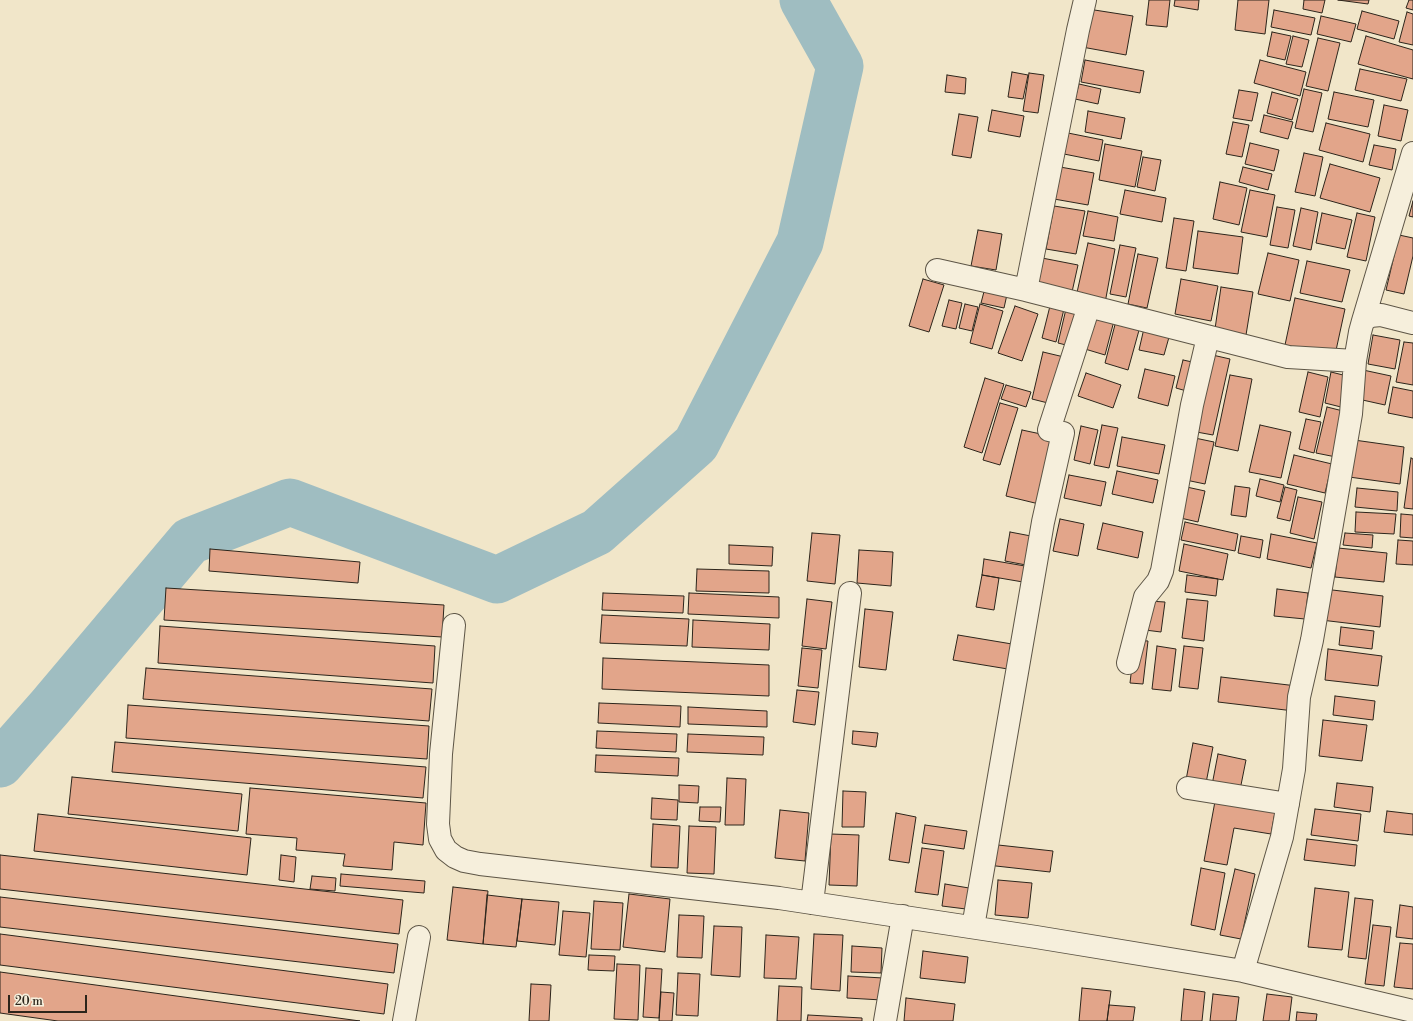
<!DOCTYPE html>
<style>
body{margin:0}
#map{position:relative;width:1413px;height:1021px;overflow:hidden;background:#f1e6c9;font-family:"Libre Bodoni",serif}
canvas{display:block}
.scale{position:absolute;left:8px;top:995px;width:79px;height:18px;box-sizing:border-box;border:2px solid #2c251b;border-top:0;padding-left:5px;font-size:12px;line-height:14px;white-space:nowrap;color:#2c251b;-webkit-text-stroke:3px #f6efdc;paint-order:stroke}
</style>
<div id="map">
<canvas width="1413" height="1021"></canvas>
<div class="scale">20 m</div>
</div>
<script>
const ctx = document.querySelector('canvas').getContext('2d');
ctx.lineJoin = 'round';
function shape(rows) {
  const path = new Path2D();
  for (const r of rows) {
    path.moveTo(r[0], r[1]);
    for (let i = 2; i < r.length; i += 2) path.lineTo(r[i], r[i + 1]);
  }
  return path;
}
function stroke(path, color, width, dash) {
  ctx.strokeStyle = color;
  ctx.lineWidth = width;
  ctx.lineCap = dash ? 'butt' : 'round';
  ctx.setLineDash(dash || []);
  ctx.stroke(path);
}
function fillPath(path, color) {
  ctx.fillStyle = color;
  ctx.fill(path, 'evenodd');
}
const river = shape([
 [0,764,50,707,190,541,290,502,497,580,597,532,696,444,800,242,840,66,803,0]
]);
const building = shape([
 [1149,0,1170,0,1167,27,1146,25,1149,0],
 [1175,0,1199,0,1198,10,1174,6,1175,0],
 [1238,0,1269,0,1265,34,1235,30,1238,0],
 [1304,0,1325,0,1322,13,1303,9,1304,0],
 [1338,0,1369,0,1368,4,1338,0],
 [1409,0,1413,0,1413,10,1406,8,1409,0],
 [1088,9,1133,16,1126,55,1082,47,1088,9],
 [1274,10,1315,18,1311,35,1271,27,1274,10],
 [1362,11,1399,21,1394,39,1357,29,1362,11],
 [1407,12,1413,14,1413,45,1399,42,1407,12],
 [1321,16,1356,24,1351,42,1317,34,1321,16],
 [1272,32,1291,36,1285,60,1267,56,1272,32],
 [1293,36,1309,40,1302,67,1286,64,1293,36],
 [1366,36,1413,50,1413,79,1358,64,1366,36],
 [1318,38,1340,43,1328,91,1306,86,1318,38],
 [1085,60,1144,71,1140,93,1081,82,1085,60],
 [1260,60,1306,72,1300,96,1254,83,1260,60],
 [1360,69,1407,79,1401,101,1355,90,1360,69],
 [1012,72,1028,75,1023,99,1008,97,1012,72],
 [1029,73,1044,75,1038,113,1023,111,1029,73],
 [947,75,966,78,965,94,945,92,947,75],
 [1079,84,1101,89,1098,104,1075,99,1079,84],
 [1304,89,1322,93,1313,132,1295,128,1304,89],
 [1239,90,1258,93,1252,121,1233,118,1239,90],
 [1272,92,1298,99,1292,120,1267,113,1272,92],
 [1334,92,1374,100,1368,127,1328,119,1334,92],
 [1384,105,1408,110,1401,141,1378,136,1384,105],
 [992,110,1024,116,1020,137,988,131,992,110],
 [1088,111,1125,118,1121,139,1085,132,1088,111],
 [959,114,978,117,971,158,952,155,959,114],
 [1264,115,1293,122,1288,139,1260,132,1264,115],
 [1233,122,1249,125,1242,157,1226,154,1233,122],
 [1326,123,1370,134,1363,162,1319,150,1326,123],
 [1068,133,1103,140,1099,161,1064,154,1068,133],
 [1250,143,1279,150,1274,171,1245,164,1250,143],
 [1105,144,1142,151,1135,187,1099,180,1105,144],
 [1374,145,1396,149,1392,170,1369,165,1374,145],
 [1304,153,1323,157,1315,196,1295,192,1304,153],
 [1143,157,1161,160,1155,191,1137,187,1143,157],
 [1330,164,1380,178,1370,212,1320,198,1330,164],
 [1060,167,1094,173,1088,205,1054,199,1060,167],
 [1243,167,1272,174,1268,190,1239,182,1243,167],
 [1220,182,1247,188,1239,225,1213,219,1220,182],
 [1125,190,1166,198,1162,222,1120,214,1125,190],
 [1250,190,1275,195,1267,237,1241,232,1250,190],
 [1413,201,1413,217,1409,216,1413,201],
 [1054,206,1085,211,1076,254,1046,249,1054,206],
 [1277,207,1295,210,1288,248,1270,245,1277,207],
 [1301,208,1318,212,1311,250,1293,246,1301,208],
 [1088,211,1118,217,1114,241,1083,236,1088,211],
 [1322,213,1352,220,1345,249,1316,243,1322,213],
 [1357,213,1375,217,1366,261,1347,257,1357,213],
 [1174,218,1194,221,1186,271,1166,268,1174,218],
 [978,230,1002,234,996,270,971,266,978,230],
 [1198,231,1243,237,1238,274,1193,268,1198,231],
 [1399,235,1413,238,1413,256,1404,294,1386,290,1399,235],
 [1088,243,1115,249,1105,303,1076,297,1088,243],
 [1120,245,1136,248,1126,297,1110,294,1120,245],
 [1268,253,1299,260,1290,301,1258,294,1268,253],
 [1138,254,1158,258,1147,308,1128,304,1138,254],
 [1042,258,1078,265,1072,292,1036,285,1042,258],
 [1307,261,1350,270,1342,302,1300,293,1307,261],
 [923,279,944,285,929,332,909,326,923,279],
 [1181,279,1218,286,1211,321,1175,314,1181,279],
 [986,284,1008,290,1004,308,981,303,986,284],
 [1221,287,1253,292,1246,335,1215,329,1221,287],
 [1295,298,1345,309,1335,355,1285,345,1295,298],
 [949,300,962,303,956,329,942,326,949,300],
 [965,304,978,307,972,331,959,328,965,304],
 [980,304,1003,311,992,349,970,343,980,304],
 [1015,306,1038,314,1022,361,998,353,1015,306],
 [1050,306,1064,309,1056,342,1042,338,1050,306],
 [1066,309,1082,314,1074,347,1058,343,1066,309],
 [1095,311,1115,317,1105,355,1085,349,1095,311],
 [1117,317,1141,323,1128,370,1105,363,1117,317],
 [1145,324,1171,330,1164,355,1139,350,1145,324],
 [1373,335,1400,340,1395,369,1368,364,1373,335],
 [1404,342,1413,343,1413,385,1396,382,1404,342],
 [1043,352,1064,357,1052,404,1032,399,1043,352],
 [1208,354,1230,359,1213,435,1191,431,1208,354],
 [1183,360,1197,363,1190,392,1176,388,1183,360],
 [1145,369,1175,376,1168,406,1138,398,1145,369],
 [1363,370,1391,376,1385,405,1358,399,1363,370],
 [1308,372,1328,377,1320,417,1299,412,1308,372],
 [1331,372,1351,377,1345,408,1325,403,1331,372],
 [1086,373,1121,385,1113,408,1078,396,1086,373],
 [1230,375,1252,379,1238,451,1215,446,1230,375],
 [985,378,1004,384,982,453,964,447,985,378],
 [1006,385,1031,392,1026,407,1001,399,1006,385],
 [1393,387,1413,391,1413,418,1388,413,1393,387],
 [1000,403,1018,408,1000,465,983,460,1000,403],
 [1327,407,1347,412,1336,457,1316,453,1327,407],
 [1306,419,1321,422,1314,453,1299,449,1306,419],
 [1102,425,1118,428,1109,468,1094,465,1102,425],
 [1260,425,1291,432,1281,478,1249,472,1260,425],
 [1081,426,1098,430,1090,464,1074,460,1081,426],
 [1022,430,1055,437,1039,504,1006,496,1022,430],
 [1122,437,1165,445,1159,474,1117,466,1122,437],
 [1190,437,1214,442,1205,484,1181,479,1190,437],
 [1354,440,1404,447,1400,484,1349,477,1354,440],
 [1294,455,1332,464,1325,493,1287,484,1294,455],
 [1411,458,1413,459,1413,509,1404,508,1411,458],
 [1117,471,1158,480,1153,503,1112,494,1117,471],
 [1069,475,1106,482,1101,506,1064,498,1069,475],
 [1260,479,1284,485,1280,502,1256,496,1260,479],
 [1182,486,1205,491,1198,522,1176,517,1182,486],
 [1235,486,1250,488,1246,517,1231,515,1235,486],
 [1285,487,1297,490,1290,521,1277,518,1285,487],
 [1357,488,1398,492,1397,511,1355,507,1357,488],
 [1298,497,1322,502,1314,539,1290,533,1298,497],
 [1356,512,1396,514,1394,534,1355,532,1356,512],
 [1401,514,1413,515,1413,538,1400,537,1401,514],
 [1060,519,1084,524,1078,556,1053,551,1060,519],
 [1185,522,1238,534,1235,551,1181,540,1185,522],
 [1103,523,1143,532,1138,558,1097,549,1103,523],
 [1010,532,1031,536,1026,565,1005,561,1010,532],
 [812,533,840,535,835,584,807,581,812,533],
 [1345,533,1373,535,1372,548,1343,545,1345,533],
 [1271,534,1317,543,1311,568,1267,559,1271,534],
 [1241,536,1263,540,1260,558,1238,553,1241,536],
 [1398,540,1413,541,1413,565,1396,564,1398,540],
 [1184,544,1228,554,1223,580,1179,571,1184,544],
 [729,545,773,547,772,566,729,564,729,545],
 [1338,548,1387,553,1384,582,1335,577,1338,548],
 [210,549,360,562,358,583,209,571,210,549],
 [859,550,893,552,891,586,857,583,859,550],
 [984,559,1025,566,1023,582,982,575,984,559],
 [697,569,769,571,769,593,696,591,697,569],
 [982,575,999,578,994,610,976,607,982,575],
 [1187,575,1218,579,1216,596,1185,592,1187,575],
 [166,588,444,605,442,637,164,620,166,588],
 [1277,589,1308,593,1305,619,1274,616,1277,589],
 [1324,589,1383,596,1380,627,1321,620,1324,589],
 [603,593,684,596,683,613,602,610,603,593],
 [689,593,779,597,779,618,688,614,689,593],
 [807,599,832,602,826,649,802,646,807,599],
 [1187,599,1208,601,1204,641,1182,638,1187,599],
 [1148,601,1165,602,1161,632,1145,630,1148,601],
 [865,609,893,612,886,670,859,667,865,609],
 [602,615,689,619,687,646,600,643,602,615],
 [693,620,770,624,769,650,692,647,693,620],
 [160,626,435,646,433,683,158,663,160,626],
 [1341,627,1374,631,1372,649,1339,645,1341,627],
 [958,635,1018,645,1014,670,953,660,958,635],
 [1135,640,1148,641,1143,684,1130,683,1135,640],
 [1157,646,1176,649,1171,691,1152,689,1157,646],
 [1184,646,1203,648,1198,689,1179,687,1184,646],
 [802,648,822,650,818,688,798,686,802,648],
 [1328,649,1382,656,1378,686,1325,680,1328,649],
 [603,658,769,665,769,696,602,689,603,658],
 [146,668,432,689,429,721,143,699,146,668],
 [1221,677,1297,686,1294,711,1218,702,1221,677],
 [797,690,819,692,815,725,793,722,797,690],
 [1335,696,1375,701,1373,720,1333,715,1335,696],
 [599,703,681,706,680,727,598,723,599,703],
 [128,705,429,726,427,759,126,738,128,705],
 [688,707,767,711,767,727,688,724,688,707],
 [1323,720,1367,725,1362,761,1319,756,1323,720],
 [597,731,677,734,676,752,596,748,597,731],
 [853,731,878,733,876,747,852,744,853,731],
 [688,734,764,737,763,755,687,752,688,734],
 [115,742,426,767,423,798,112,772,115,742],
 [1193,743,1213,747,1206,783,1186,780,1193,743],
 [1218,754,1246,760,1240,790,1212,785,1218,754],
 [596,755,679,758,678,776,595,772,596,755],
 [72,777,242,794,238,831,68,814,72,777],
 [727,778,746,779,744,825,725,825,727,778],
 [1337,783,1373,787,1370,812,1334,807,1337,783],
 [679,785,699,786,698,803,679,802,679,785],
 [250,788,426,803,423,845,394,842,392,870,343,866,345,854,296,850,297,838,246,834,250,788],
 [843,791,866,792,864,827,842,827,843,791],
 [1216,796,1276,807,1271,834,1234,828,1227,865,1204,861,1216,796],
 [652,798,678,800,677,820,651,819,652,798],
 [700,807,721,807,720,822,699,821,700,807],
 [1315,809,1361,814,1358,841,1311,835,1315,809],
 [780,810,809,813,805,861,775,858,780,810],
 [1387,811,1413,814,1413,835,1384,832,1387,811],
 [896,813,916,817,909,863,889,860,896,813],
 [38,814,251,838,247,875,34,851,38,814],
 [653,824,680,826,678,868,651,867,653,824],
 [925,825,967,831,964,849,922,843,925,825],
 [689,826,716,827,714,874,687,873,689,826],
 [831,834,859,835,857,886,829,885,831,834],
 [1307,839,1357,845,1355,866,1304,860,1307,839],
 [989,844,1053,851,1050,872,987,865,989,844],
 [922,848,944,851,938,895,915,892,922,848],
 [0,855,403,900,399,934,0,889,0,855],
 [281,855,296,857,294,882,279,880,281,855],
 [1201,868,1225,873,1215,930,1191,925,1201,868],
 [1235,869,1255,874,1241,939,1220,935,1235,869],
 [341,874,425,881,424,893,340,886,341,874],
 [312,876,336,878,335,891,310,889,312,876],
 [998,880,1032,883,1028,918,995,915,998,880],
 [945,884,969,888,966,909,942,906,945,884],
 [453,887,488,891,483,944,447,940,453,887],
 [1315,888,1349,892,1342,950,1308,947,1315,888],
 [629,894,670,899,665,952,623,947,629,894],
 [487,895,522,899,516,947,483,944,487,895],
 [0,897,398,944,394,973,0,927,0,897],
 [1355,898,1373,900,1366,959,1348,957,1355,898],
 [522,899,559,902,555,945,517,941,522,899],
 [594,901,623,903,620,950,591,949,594,901],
 [1400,905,1413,907,1413,939,1396,937,1400,905],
 [563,911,590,913,586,957,559,955,563,911],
 [679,915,704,916,702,958,677,957,679,915],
 [1373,925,1391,927,1384,986,1365,984,1373,925],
 [714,926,742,927,740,977,711,975,714,926],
 [0,934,388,984,384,1014,0,965,0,934],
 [814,934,843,935,840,991,811,989,814,934],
 [766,935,799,937,796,979,764,978,766,935],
 [1400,943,1413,944,1413,989,1394,987,1400,943],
 [852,946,882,948,881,973,851,972,852,946],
 [923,951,968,957,965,983,920,978,923,951],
 [589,955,615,956,614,971,588,970,589,955],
 [617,964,640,965,638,1020,614,1019,617,964],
 [646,968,662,969,659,1018,643,1017,646,968],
 [0,972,360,1021,58,1021,0,1013,0,972],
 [678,973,700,974,698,1016,676,1015,678,973],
 [848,976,883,978,882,1000,847,998,848,976],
 [531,984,551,985,549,1021,529,1021,531,984],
 [779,986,802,987,801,1021,777,1021,779,986],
 [1082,988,1111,991,1107,1021,1079,1021,1082,988],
 [1184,989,1205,992,1202,1021,1181,1021,1184,989],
 [661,992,674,993,672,1021,659,1021,661,992],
 [1213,994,1239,997,1236,1021,1210,1021,1213,994],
 [1267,994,1292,997,1289,1021,1263,1021,1267,994],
 [906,998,955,1004,953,1021,904,1021,906,998],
 [1109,1005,1135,1007,1133,1021,1107,1021,1109,1005],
 [1297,1012,1317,1014,1316,1021,1296,1021,1297,1012],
 [808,1015,862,1018,862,1021,807,1021,808,1015]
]);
const minor = shape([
 [937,270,1026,290,1288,357,1355,361],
 [1026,290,1078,30,1085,0],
 [1363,321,1413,153],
 [454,625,441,754,438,824,440,839,446,850,455,857,464,861,480,864,779,898,1036,937,1243,971,1413,1011],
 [1128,663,1145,597,1158,581,1162,571,1192,405,1208,337],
 [1188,788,1288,804],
 [812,903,850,593],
 [973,927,1043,522,1063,433,1049,430,1089,306],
 [1243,971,1282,837,1294,769,1299,697,1312,640,1351,414,1355,361,1360,332,1363,321,1370,316,1381,315,1413,323],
 [404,1021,419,937],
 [885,1021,903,916]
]);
stroke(river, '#9fbdc1', 47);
fillPath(building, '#e2a58a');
stroke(building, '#2c251b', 1);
stroke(minor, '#5d5546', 24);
stroke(minor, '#f6efdc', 22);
</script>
